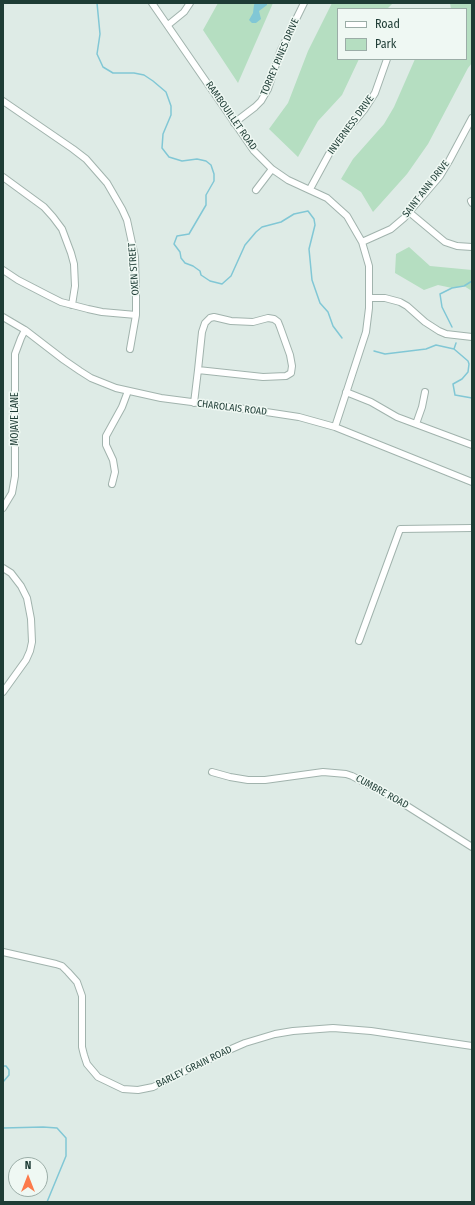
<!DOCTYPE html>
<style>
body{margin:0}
#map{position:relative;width:475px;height:1205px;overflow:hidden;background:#deebe6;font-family:"Fira Sans Condensed",sans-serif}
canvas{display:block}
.frame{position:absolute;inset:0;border:4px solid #1e3c35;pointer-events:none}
.legend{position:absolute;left:337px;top:8px;width:130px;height:52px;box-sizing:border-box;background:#eff8f3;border:1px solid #9bada7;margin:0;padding:5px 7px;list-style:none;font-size:12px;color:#1e3c35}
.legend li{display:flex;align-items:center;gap:8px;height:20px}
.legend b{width:20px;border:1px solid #9bada7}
.north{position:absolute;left:8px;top:1157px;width:40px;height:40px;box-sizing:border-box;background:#eff8f3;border:1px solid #9bada7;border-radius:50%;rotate:0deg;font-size:11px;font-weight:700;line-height:16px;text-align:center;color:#1e3c35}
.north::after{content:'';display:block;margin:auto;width:14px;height:18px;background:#fc7a4b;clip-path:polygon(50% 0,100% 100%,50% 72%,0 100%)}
</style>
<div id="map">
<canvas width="475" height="1205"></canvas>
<div class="frame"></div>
<ul class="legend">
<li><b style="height:5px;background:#fff"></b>Road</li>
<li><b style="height:11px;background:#b5dec1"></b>Park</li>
</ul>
<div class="north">N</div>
</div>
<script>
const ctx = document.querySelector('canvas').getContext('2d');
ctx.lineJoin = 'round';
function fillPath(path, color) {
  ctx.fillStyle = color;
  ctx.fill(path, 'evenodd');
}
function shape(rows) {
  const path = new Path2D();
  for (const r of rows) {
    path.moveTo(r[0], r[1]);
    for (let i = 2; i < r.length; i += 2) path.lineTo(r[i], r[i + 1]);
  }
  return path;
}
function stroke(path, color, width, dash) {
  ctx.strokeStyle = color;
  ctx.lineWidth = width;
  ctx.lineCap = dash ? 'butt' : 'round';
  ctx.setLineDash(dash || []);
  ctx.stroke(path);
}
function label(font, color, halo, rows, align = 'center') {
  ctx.font = font + ' "Fira Sans Condensed",sans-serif';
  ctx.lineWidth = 3;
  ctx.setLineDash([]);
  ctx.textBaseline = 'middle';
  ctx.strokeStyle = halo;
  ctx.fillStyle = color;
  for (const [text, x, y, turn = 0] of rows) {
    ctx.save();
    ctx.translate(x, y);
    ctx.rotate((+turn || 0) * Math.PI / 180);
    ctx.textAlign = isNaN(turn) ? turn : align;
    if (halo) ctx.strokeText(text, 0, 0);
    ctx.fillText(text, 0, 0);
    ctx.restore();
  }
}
const green = shape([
 [218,3,273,3,238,83,203,30],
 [332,3,393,3,387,9,338,9,338,59,359,59,342,95,318,121,298,157,269,129,288,103,308,51],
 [450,3,472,3,472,63,468,68,428,144,407,174,373,212,361,192,341,179,353,159,384,124,394,107,415,59,466,59,466,9,451,9],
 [409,247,430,266,472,270,472,291,464,286,452,288,438,285,424,290,395,273,396,254]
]);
const water = shape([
 [255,3,267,3,267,5,259,11,261,19,256,23,252,23,249,20,253,13,254,5]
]);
const stream = shape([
 [97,3,100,34,97,54,103,67,113,73,134,73,144,75,153,81,166,92,171,106,171,115,163,134,162,148,169,157,182,161,197,159,206,161,211,165,214,174,214,181,206,195,206,205,189,234,177,236,174,244,180,252,181,258,185,263,193,266,200,271,201,275,210,281,222,284,231,276,245,245,256,232,262,227,281,222,294,214,308,211,314,219,315,225,309,249,312,280,320,303,328,312,333,326,342,338],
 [452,327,442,307,440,294,452,288,464,286,472,281],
 [454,349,456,343],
 [374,351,385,354,426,349,436,345,454,349,468,361,469,364,468,372,462,379,453,384,455,395,472,398],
 [3,1066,6,1066,9,1070,9,1075,3,1082],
 [3,1128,43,1127,57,1128,66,1138,66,1156,47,1202]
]);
const minor = shape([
 [152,3,254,151,272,169,288,180,327,198,347,216,362,242,369,266,369,308,366,332,335,427],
 [168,25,184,12,190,3],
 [3,101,73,149,86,159,107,183,122,209,127,220,135,257,136,294,136,315,130,349],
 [234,123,255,107,261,101,268,89,280,52,304,3],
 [3,177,44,207,53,217,62,229,71,253,74,264,75,286,72,305],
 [310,189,329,154,344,134,364,110,375,93,387,59],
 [256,190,272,169],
 [471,201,472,203],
 [409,212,445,242,457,246,472,247],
 [362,242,391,229,404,218,440,176,449,161,472,118],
 [3,270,18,280,49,296,61,302,88,309,102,312,136,315],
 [370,298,385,298,400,302,407,306,425,322,439,331,446,334,472,337],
 [3,317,25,330,64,360,80,371,91,378,116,388,161,398,253,410,299,417,335,427,472,482],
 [214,317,231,321,253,322,268,318,274,319,278,322,280,327,290,355,292,366,291,373,286,376,263,377,198,370,202,332,205,323,210,318,214,317],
 [346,392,371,402,397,417,472,445],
 [194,403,198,370],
 [416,424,422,407,425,392],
 [112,484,115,472,113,460,106,445,106,436,122,407,128,391],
 [3,508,12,493,15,476,15,354,21,338,25,330],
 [3,568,11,573,21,586,27,598,31,619,32,642,30,651,26,660,3,692],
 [359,641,400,529,472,528],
 [212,772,230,777,248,780,265,780,323,772,346,774,352,776,396,799,472,847],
 [3,952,56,964,62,966,68,972,77,982,82,996,82,1047,84,1055,87,1064,98,1077,123,1089,138,1090,153,1087,222,1053,245,1043,275,1034,293,1031,333,1028,371,1031,472,1046]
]);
const streetNames = [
 ["TORREY PINES DRIVE",280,57,-67],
 ["RAMBOUILLET ROAD",231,116,55],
 ["INVERNESS DRIVE",351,125,-54],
 ["SAINT ANN DRIVE",426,189,-52],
 ["OXEN STREET",134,269,-94],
 ["CHAROLAIS ROAD",232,408,7],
 ["MOJAVE LANE",15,419,-90],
 ["CUMBRE ROAD",382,792,29],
 ["BARLEY GRAIN ROAD",194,1067,-26]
];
fillPath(green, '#b5dec1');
fillPath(water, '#81c7d5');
stroke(stream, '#81c7d5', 1.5);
stroke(minor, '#a1b3ad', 8);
stroke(minor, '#fff', 6);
label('10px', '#1e3c35', '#eff8f3', streetNames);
</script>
